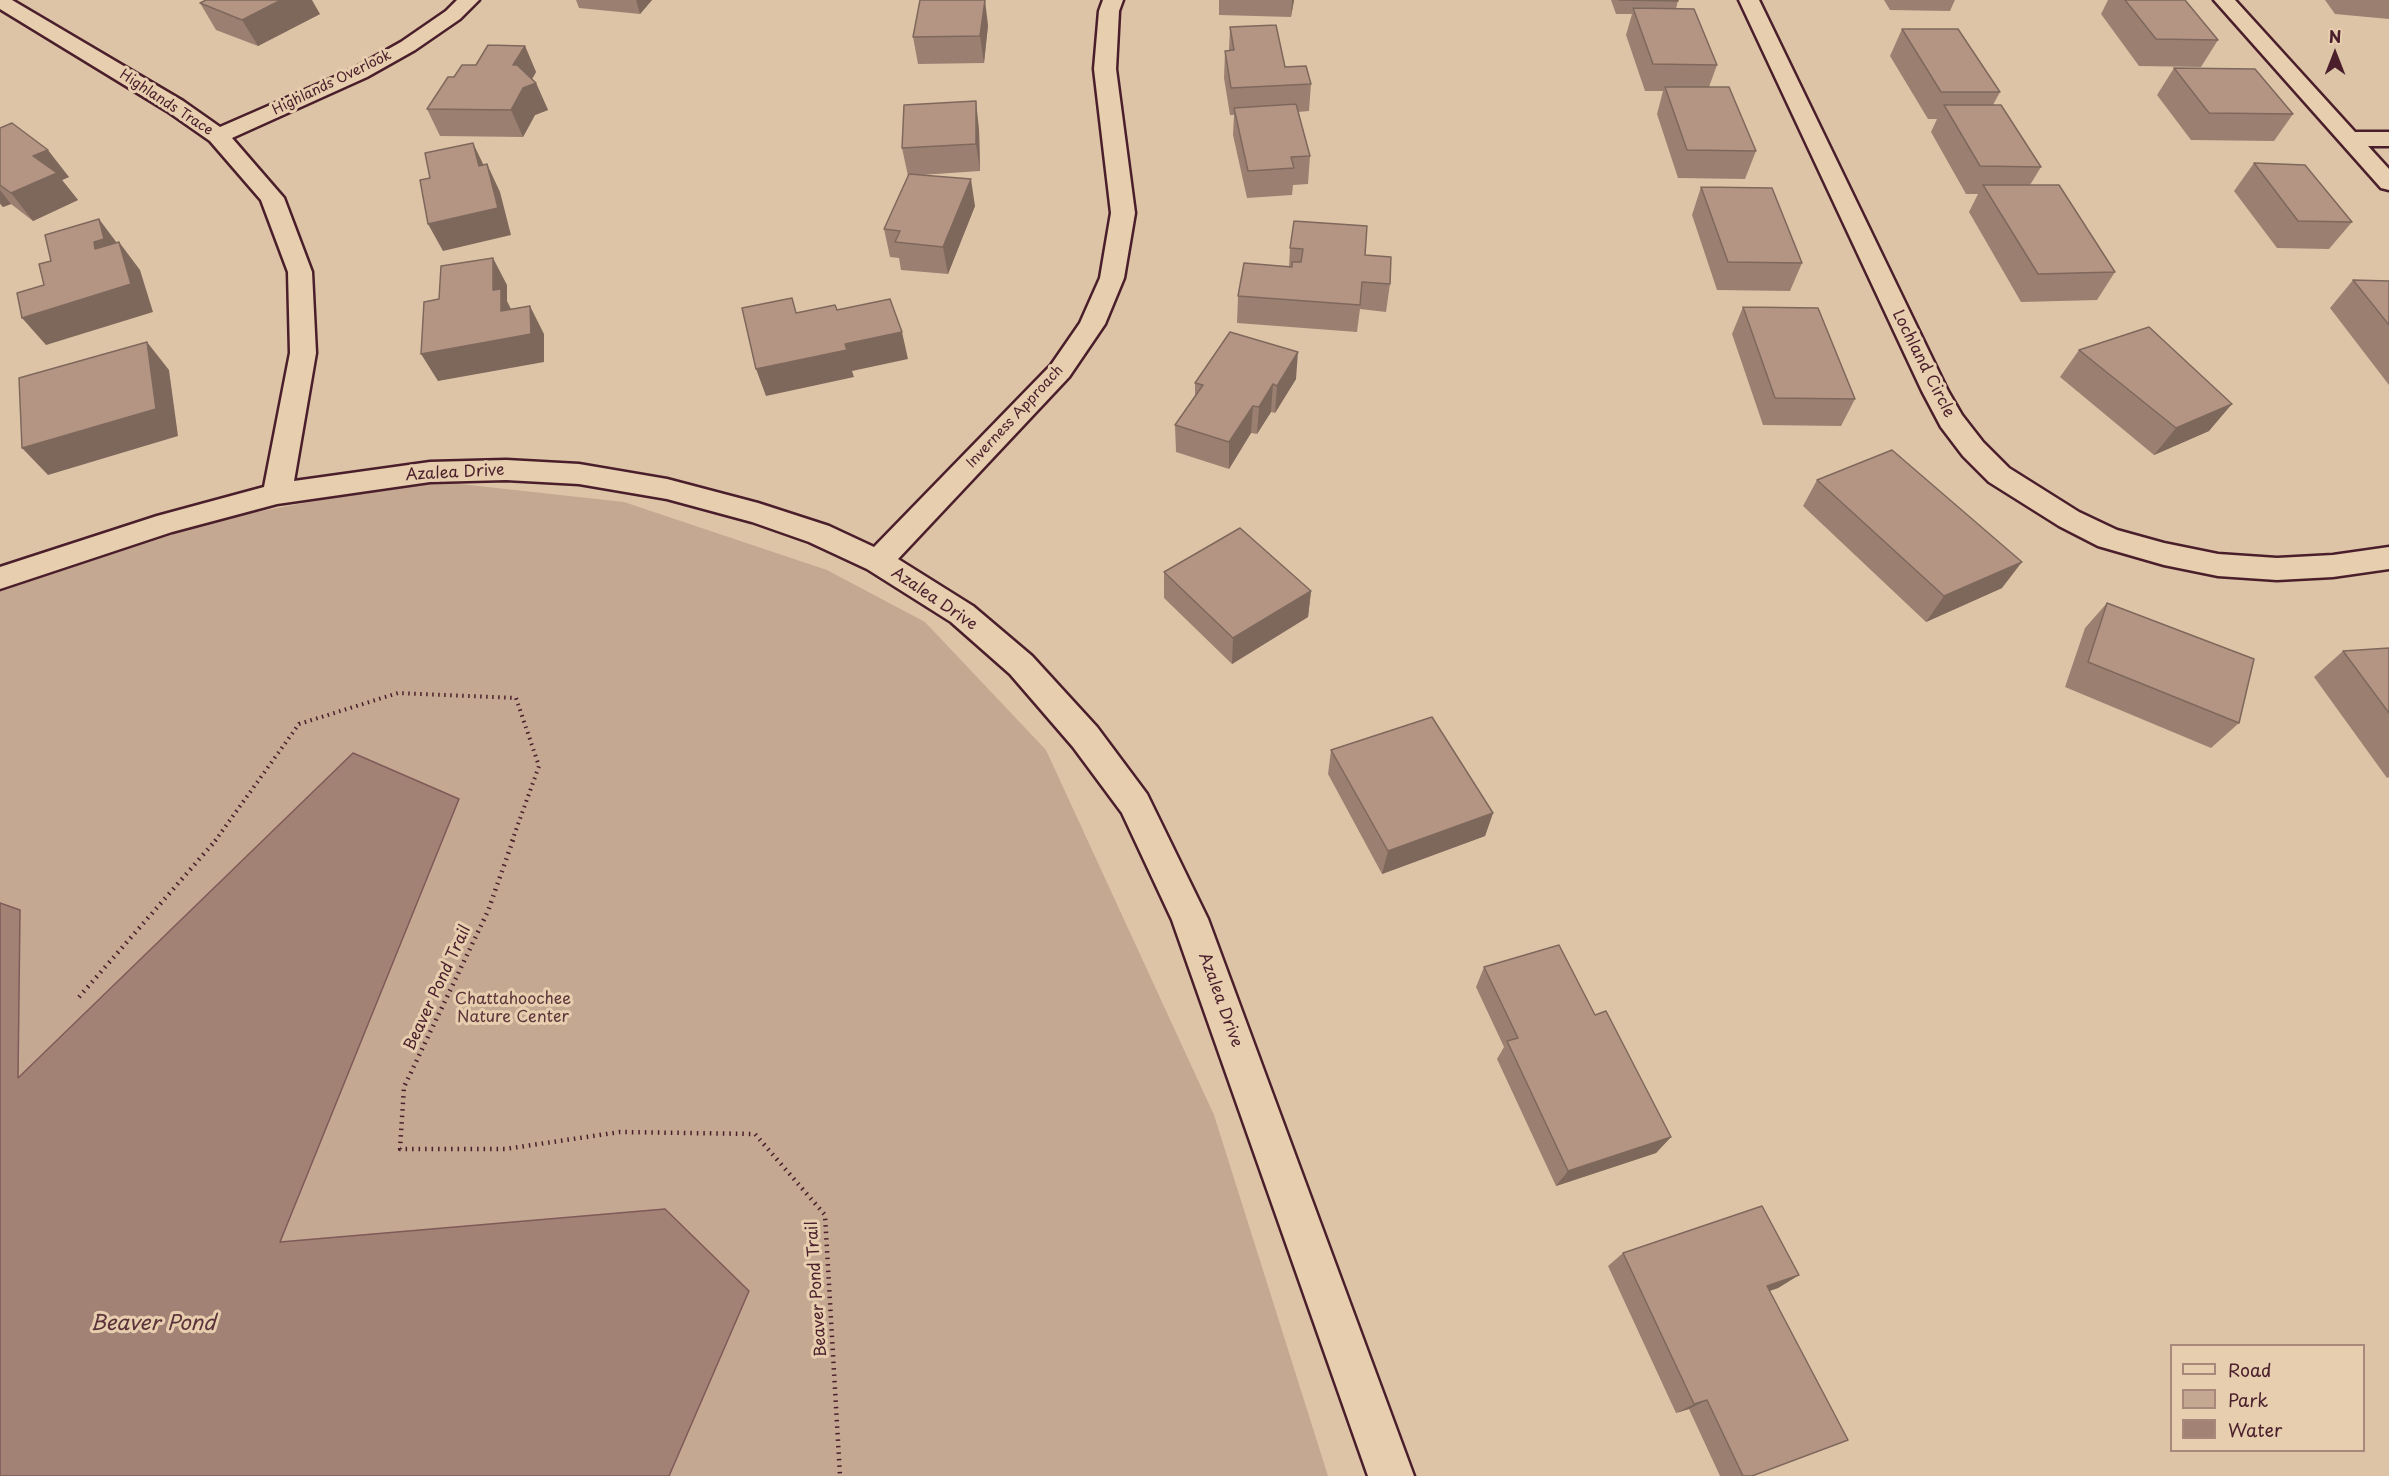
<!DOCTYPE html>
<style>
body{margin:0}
#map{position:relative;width:2389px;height:1476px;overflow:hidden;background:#dec4a7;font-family:"Playpen Sans",sans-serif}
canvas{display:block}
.legend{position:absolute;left:2170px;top:1344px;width:195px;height:108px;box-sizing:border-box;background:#e7ceaf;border:2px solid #a8887a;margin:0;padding:8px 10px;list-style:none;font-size:18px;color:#4a1f2b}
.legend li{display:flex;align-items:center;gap:12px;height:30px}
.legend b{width:30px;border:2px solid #a8887a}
.north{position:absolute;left:2305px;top:24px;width:60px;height:60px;-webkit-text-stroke:4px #e7ceaf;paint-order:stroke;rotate:0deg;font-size:16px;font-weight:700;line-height:24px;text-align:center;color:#4a1f2b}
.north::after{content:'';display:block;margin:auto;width:21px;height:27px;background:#4a1f2b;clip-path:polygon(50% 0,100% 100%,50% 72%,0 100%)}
</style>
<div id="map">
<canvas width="2389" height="1476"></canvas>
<ul class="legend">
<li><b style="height:8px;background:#e7ceaf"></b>Road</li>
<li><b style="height:16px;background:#c5a892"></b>Park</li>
<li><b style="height:16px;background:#a38276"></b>Water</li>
</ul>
<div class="north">N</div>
</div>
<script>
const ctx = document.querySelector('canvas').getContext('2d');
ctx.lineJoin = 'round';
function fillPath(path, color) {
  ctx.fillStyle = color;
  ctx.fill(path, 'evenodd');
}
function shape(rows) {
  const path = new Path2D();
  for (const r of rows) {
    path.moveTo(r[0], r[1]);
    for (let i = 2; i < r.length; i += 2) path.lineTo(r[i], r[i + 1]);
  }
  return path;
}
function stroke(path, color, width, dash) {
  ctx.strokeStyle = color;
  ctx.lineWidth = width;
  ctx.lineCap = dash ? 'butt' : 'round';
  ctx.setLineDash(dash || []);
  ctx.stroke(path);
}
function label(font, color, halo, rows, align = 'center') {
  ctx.font = font + ' "Playpen Sans",sans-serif';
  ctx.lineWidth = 6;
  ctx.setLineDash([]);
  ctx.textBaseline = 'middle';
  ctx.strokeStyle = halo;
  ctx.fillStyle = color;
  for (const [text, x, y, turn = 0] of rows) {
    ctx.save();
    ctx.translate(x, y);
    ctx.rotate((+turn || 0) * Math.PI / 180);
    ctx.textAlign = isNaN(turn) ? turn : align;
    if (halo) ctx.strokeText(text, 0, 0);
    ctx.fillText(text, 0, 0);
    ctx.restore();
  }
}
const green = shape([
 [424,480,624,502,827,570,925,622,1046,750,1214,1115,1328,1476,0,1476,0,591,162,530]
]);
const water = shape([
 [353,753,459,799,280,1242,665,1209,749,1291,669,1476,0,1476,0,903,20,910,18,1078,353,753]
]);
const pathFar1 = shape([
 [215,841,299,724,398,693,516,698,539,766,512,841]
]);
const path = shape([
 [513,840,488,911,404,1087,400,1149,505,1149,620,1132,755,1134,825,1215,840,1476],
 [79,997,216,840]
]);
const minor = shape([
 [0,0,12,0,183,101,220,127,353,69,401,42,446,11,457,0,479,0,460,19,415,50,367,77,232,138,284,198,312,272,316,353,294,481,430,462,506,460,579,464,667,479,758,503,829,526,874,547,1051,365,1080,323,1100,278,1111,213,1094,69,1099,11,1103,0,1123,0,1119,11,1116,69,1135,213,1124,278,1105,324,1069,377,898,559,973,606,1032,656,1097,727,1147,794,1208,919,1414,1476,1368,1476,1172,920,1122,813,1073,747,1010,674,951,622,867,569,809,542,752,522,667,499,579,484,506,480,430,482,277,504,172,532,0,589,0,567,157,516,264,487,290,353,288,272,261,200,210,141,167,111,0,9,0,0],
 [1739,0,1759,0,1948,391,1962,415,1983,442,2009,468,2079,512,2117,530,2164,543,2218,554,2277,558,2333,555,2389,547,2389,569,2333,577,2277,580,2218,576,2164,565,2098,546,2059,526,1989,482,1963,456,1941,427,1922,391,1739,0],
 [2214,0,2235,0,2355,132,2389,132,2389,146,2368,146,2389,169,2389,190,2381,188,2214,0]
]);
const wall = shape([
 [576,0,652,0,640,14,579,8],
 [1219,0,1294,0,1291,17,1219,15],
 [1611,0,1678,0,1676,9,1717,65,1709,87,1756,151,1745,179,1678,178,1657,114,1663,91,1645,91,1626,35,1632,14,1616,14],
 [1884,0,1955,0,1950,11,1890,10],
 [2108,0,2185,0,2218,40,2201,67,2139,66,2101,14],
 [2325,0,2389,0,2389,19,2335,14],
 [200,3,320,14,258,46,216,30],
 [988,25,984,63,918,64,913,37],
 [1230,27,1311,84,1309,111,1298,112,1310,156,1308,184,1293,185,1292,195,1247,198,1233,135,1234,115,1230,115,1224,78,1225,51,1229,50],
 [1902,29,2000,92,1993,105,2041,167,2030,185,2115,272,2097,300,2021,302,1969,212,1978,194,1966,194,1931,132,1937,119,1928,119,1890,56],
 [525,46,536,72,532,79,536,83,548,110,535,115,523,137,440,136,427,109,454,77,476,65],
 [2174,68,2293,114,2274,141,2191,140,2157,95],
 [0,128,69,177,62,180,78,200,33,221,11,204,3,207,0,204],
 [979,129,980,171,921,175,975,206,948,274,901,270,899,258,890,257,884,229,909,176,908,176,902,148],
 [2254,163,2352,222,2329,249,2277,248,2234,191],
 [1701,187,1802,263,1790,291,1717,290,1692,215],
 [1290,248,1365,255,1390,284,1386,312,1360,309,1357,332,1237,323,1238,296,1289,267],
 [2353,280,2389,281,2389,385,2330,308],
 [1743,307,1855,399,1841,426,1763,425,1732,334],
 [2079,350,2209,431,2154,455,2060,377],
 [1296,379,1275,413,1271,412,1257,434,1251,433,1229,469,1176,452,1175,425,1195,396,1195,383],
 [1817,480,2002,588,1926,622,1803,506],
 [1164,572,1311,591,1308,617,1232,664,1164,598],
 [2107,603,2239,723,2211,748,2065,687,2085,628],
 [2389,648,2389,777,2387,778,2314,677,2343,651],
 [1331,750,1493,813,1485,836,1382,874,1328,774],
 [1484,967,1671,1137,1656,1153,1556,1186,1497,1059,1504,1047,1476,987],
 [1623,1253,1799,1275,1778,1288,1770,1291,1752,1476,1720,1476,1689,1409,1676,1413,1608,1266]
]);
const shadedWall = shape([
 [281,0,312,0,320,14,258,46,242,20],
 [636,0,652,0,640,14],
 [985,0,988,25,984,63,980,36],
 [1292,0,1294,0,1291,17],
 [525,46,536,72,528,86,536,83,548,110,535,115,523,137,511,110,513,65],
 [976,101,979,129,980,171,976,144],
 [473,143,486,170,479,166],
 [48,150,69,177,62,180,78,200,33,221,11,193,33,156],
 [487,164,500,192,511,235,443,251,428,224],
 [971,179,975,206,948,274,943,247],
 [0,190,11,204,3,207,0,203],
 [99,219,120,247,95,249,94,242],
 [119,242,140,270,153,312,46,345,22,318],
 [493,258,507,285,507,301,515,317,530,306,544,334,544,362,438,381,421,354,501,311,493,290],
 [902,332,908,359,852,371,854,377,766,396,756,369,845,344],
 [147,342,169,370,178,436,48,475,22,448],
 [1298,352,1296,379,1275,413,1277,386],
 [1273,384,1271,412,1257,434,1259,407],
 [2232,404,2209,431,2154,455,2176,428],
 [1253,406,1251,433,1229,469,1229,442],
 [2022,562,2002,588,1926,622,1944,596],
 [1311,591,1308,617,1232,664,1233,638],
 [1493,813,1485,836,1382,874,1388,851],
 [1671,1137,1656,1153,1556,1186,1568,1171],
 [1799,1275,1778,1288,1747,1298,1767,1286],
 [1707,1400,1689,1409,1676,1413,1694,1404]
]);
const building = shape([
 [206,0,281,0,242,20,200,3,206,0],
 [920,0,985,0,980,36,913,37,920,0],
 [1619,0,1678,0,1678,1,1619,0],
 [2125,0,2185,0,2218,40,2156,39,2125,0],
 [1633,8,1694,9,1717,65,1653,64,1633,8],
 [1276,25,1285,67,1306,66,1311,84,1231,88,1225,51,1234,50,1230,27,1276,25],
 [1902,29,1958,29,2000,92,1941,92,1902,29],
 [488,45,525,46,513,65,517,65,536,83,523,88,511,110,427,109,448,77,454,77,462,65,476,65,488,45],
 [2174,68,2255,69,2293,114,2209,113,2174,68],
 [1665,87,1729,87,1756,151,1687,150,1665,87],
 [976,101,976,144,902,148,904,105,976,101],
 [1296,104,1310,156,1291,157,1294,168,1248,171,1234,108,1296,104],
 [1944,105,2001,105,2041,167,1980,166,1944,105],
 [12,123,48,150,33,156,57,173,11,193,0,185,0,128,12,123],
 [473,143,479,166,487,164,498,208,428,224,420,180,430,178,425,153,473,143],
 [2254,163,2305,165,2352,222,2298,221,2254,163],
 [909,174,971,179,943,247,895,242,900,231,884,229,909,174],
 [1983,185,2059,185,2115,272,2038,274,1983,185],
 [1701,187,1772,188,1802,263,1728,262,1701,187],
 [99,219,104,239,94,242,95,249,119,242,131,284,22,318,17,293,44,285,39,264,51,261,45,235,99,219],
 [1294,221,1367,226,1365,255,1391,257,1390,284,1362,282,1360,305,1238,296,1244,263,1292,267,1292,262,1301,262,1303,249,1290,248,1294,221],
 [493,258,493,290,501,289,501,311,530,306,531,334,421,354,424,302,439,299,441,266,493,258],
 [2353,280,2389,281,2389,325,2353,280],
 [792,298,796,313,835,305,837,310,890,299,902,332,845,344,847,350,756,369,742,308,792,298],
 [1743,307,1818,308,1855,399,1775,398,1743,307],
 [2149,327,2232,404,2176,428,2079,350,2149,327],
 [1230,332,1298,352,1277,386,1273,384,1259,407,1253,406,1229,442,1175,425,1203,385,1195,383,1230,332],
 [147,342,156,409,22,448,19,378,147,342],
 [1892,450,2022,562,1944,596,1817,480,1892,450],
 [1240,528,1311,591,1233,638,1164,572,1240,528],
 [2107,603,2254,659,2239,723,2088,662,2107,603],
 [2389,648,2389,713,2343,651,2389,648],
 [1432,717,1493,813,1388,851,1331,750,1432,717],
 [1559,945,1595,1015,1606,1011,1671,1137,1568,1171,1507,1041,1518,1038,1484,967,1559,945],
 [1762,1206,1799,1275,1767,1286,1848,1440,1752,1476,1743,1476,1707,1400,1694,1404,1623,1253,1762,1206]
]);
const farStreetnames = [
 ["Highlands Overlook",332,83,-26],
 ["Highlands Trace",166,103,33],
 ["Inverness Approach",1015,417,-47]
];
const streetNames = [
 ["Lochland Circle",1923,364,63],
 ["Azalea Drive",455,473,-3],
 ["Azalea Drive",934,599,34],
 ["Beaver Pond Trail",438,988,-65],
 ["Azalea Drive",1220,1000,70],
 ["Beaver Pond Trail",817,1289,-94]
];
const parkNames = [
 ["Chattahoochee",513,1000],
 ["Nature Center",513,1018]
];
const nearWaternames = [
 ["Beaver Pond",153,1324]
];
fillPath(green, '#c5a892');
fillPath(water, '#a38276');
stroke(water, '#7f5a58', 1.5);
stroke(minor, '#4a1f2b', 5);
stroke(pathFar1, '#4a1f2b', 4, [1.5, 4.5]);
stroke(path, '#4a1f2b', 4.5, [1.5, 5]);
fillPath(minor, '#e7ceaf');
fillPath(wall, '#9b8072');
fillPath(shadedWall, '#7e685c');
fillPath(building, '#b49584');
stroke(building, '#7e685c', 1.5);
label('14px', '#4a1f2b', '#e7ceaf', farStreetnames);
label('16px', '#4a1f2b', '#e7ceaf', streetNames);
label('16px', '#5c343a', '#e7ceaf', parkNames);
label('italic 21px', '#5c333a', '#e7ceaf', nearWaternames);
</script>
